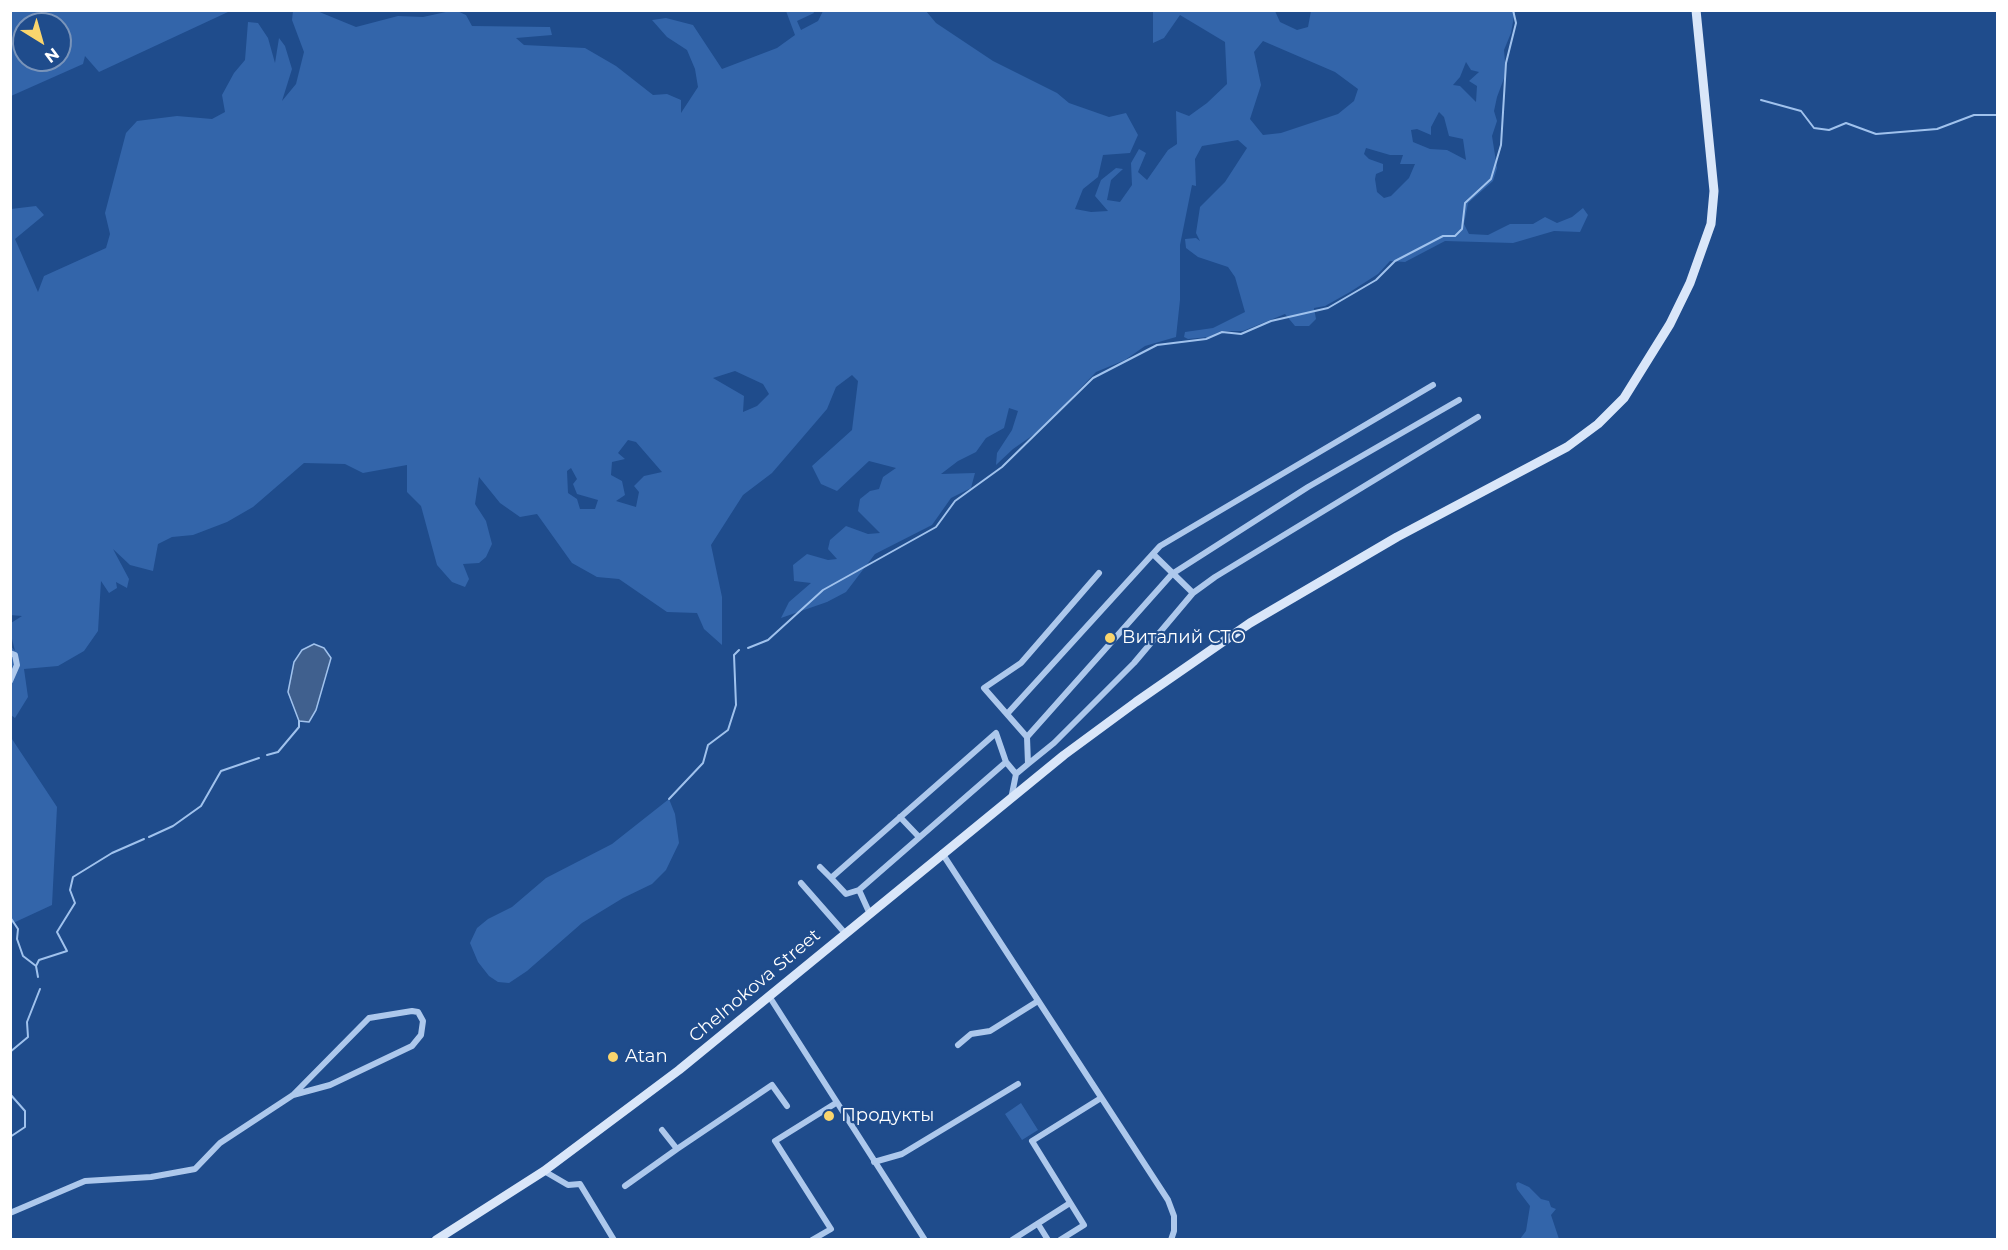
<!DOCTYPE html>
<meta charset="utf-8">
<style>
body{margin:0}
#map{position:relative;width:2008px;height:1250px;overflow:hidden;background:#1f4c8c;font-family:Montserrat,sans-serif}
canvas{display:block}
.frame{position:absolute;inset:0;border:12px solid #fff;pointer-events:none}
.north{position:absolute;left:12px;top:12px;width:60px;height:60px;box-sizing:border-box;background:#1f4c8c;border:2px solid #7994ba;border-radius:50%;rotate:143deg;font-size:16px;font-weight:700;line-height:24px;text-align:center;color:#fff}
.north::after{content:'';display:block;margin:auto;width:21px;height:27px;background:#fad56d;clip-path:polygon(50% 0,100% 100%,50% 72%,0 100%)}
</style>
<div id="map">
<canvas width="2008" height="1250"></canvas>
<div class="frame"></div>
<div class="north">N</div>
</div>
<script>
const ctx = document.querySelector('canvas').getContext('2d');
ctx.lineJoin = 'round';
function fillPath(path, color) {
  ctx.fillStyle = color;
  ctx.fill(path, 'evenodd');
}
function shape(rows) {
  const path = new Path2D();
  for (const r of rows) {
    path.moveTo(r[0], r[1]);
    for (let i = 2; i < r.length; i += 2) path.lineTo(r[i], r[i + 1]);
  }
  return path;
}
function stroke(path, color, width, dash) {
  ctx.strokeStyle = color;
  ctx.lineWidth = width;
  ctx.lineCap = dash ? 'butt' : 'round';
  ctx.setLineDash(dash || []);
  ctx.stroke(path);
}
function label(font, color, halo, rows, align = 'center') {
  ctx.font = font + ' Montserrat,sans-serif';
  ctx.lineWidth = 4.5;
  ctx.setLineDash([]);
  ctx.textBaseline = 'middle';
  ctx.strokeStyle = halo;
  ctx.fillStyle = color;
  for (const [text, x, y, turn = 0] of rows) {
    ctx.save();
    ctx.translate(x, y);
    ctx.rotate((+turn || 0) * Math.PI / 180);
    ctx.textAlign = isNaN(turn) ? turn : align;
    if (halo) ctx.strokeText(text, 0, 0);
    ctx.fillText(text, 0, 0);
    ctx.restore();
  }
}
const green = shape([
 [455,10,466,15,472,26,550,27,552,35,516,38,524,45,585,48,616,66,653,95,667,94,681,100,681,113,698,87,695,69,687,50,667,37,652,20,666,18,693,25,722,69,777,48,795,35,786,11,813,11,814,13,797,21,801,30,818,21,823,11,926,11,936,23,993,61,1057,93,1069,103,1109,117,1126,113,1138,135,1130,153,1103,155,1098,177,1083,189,1075,209,1091,212,1108,211,1095,196,1101,180,1116,168,1123,169,1111,180,1107,200,1120,202,1132,185,1131,163,1139,149,1146,153,1138,172,1147,180,1168,150,1177,144,1176,111,1189,116,1207,103,1227,84,1225,42,1180,15,1164,38,1153,43,1153,11,1275,11,1280,22,1297,30,1308,27,1311,11,1515,11,1511,33,1504,50,1506,73,1497,97,1494,111,1497,121,1492,136,1497,168,1493,181,1468,203,1464,224,1469,234,1488,235,1510,224,1533,224,1545,217,1557,223,1572,217,1583,208,1588,215,1580,232,1554,231,1513,243,1445,241,1405,262,1390,261,1378,274,1350,292,1325,306,1314,308,1316,319,1309,326,1295,326,1285,314,1243,331,1221,331,1208,337,1188,339,1184,337,1185,332,1213,328,1245,312,1235,277,1228,267,1198,257,1186,248,1185,239,1196,238,1200,241,1196,233,1200,207,1225,182,1247,148,1238,140,1202,146,1195,159,1196,186,1192,185,1180,245,1180,300,1176,337,1145,346,1125,360,1096,372,1039,431,1013,449,996,465,997,453,1012,430,1018,411,1009,408,1004,428,986,438,976,452,958,461,941,474,975,473,971,488,951,498,932,525,875,554,846,592,827,602,781,618,789,602,811,583,794,581,793,565,807,554,828,560,837,559,828,549,830,540,846,526,868,534,880,533,858,511,860,499,870,491,879,489,883,477,896,468,869,461,837,491,821,484,812,466,852,430,858,381,852,375,836,387,827,409,772,473,743,495,711,545,722,597,722,645,704,629,697,613,667,612,619,579,597,577,572,563,537,514,520,517,500,503,479,477,475,504,486,521,492,544,486,557,479,563,463,564,469,579,465,587,452,582,437,565,421,506,407,492,407,465,363,473,345,464,304,463,253,507,227,522,193,535,172,537,158,544,153,571,130,565,113,549,129,579,127,588,116,582,117,588,109,593,101,581,98,631,84,651,58,666,24,669,28,697,15,718,11,715,10,645,15,651,11,635,11,623,22,616,10,615,11,209,36,206,44,215,15,239,38,292,44,276,106,248,110,234,105,213,126,133,137,121,177,116,212,119,225,112,222,95,234,73,245,60,248,22,258,23,268,38,275,63,279,38,285,46,292,69,282,101,296,84,304,52,292,20,293,11,317,11,356,27,398,16,423,17],
 [1263,41,1335,72,1358,89,1354,101,1338,114,1281,133,1263,135,1250,119,1261,85,1254,52],
 [1466,62,1471,70,1479,72,1469,81,1477,86,1476,102,1460,86,1453,85,1460,77],
 [1439,112,1444,117,1449,136,1463,139,1466,160,1447,150,1430,149,1413,142,1411,130,1417,129,1431,135,1431,127],
 [1366,148,1390,155,1403,155,1400,164,1415,164,1409,178,1391,196,1384,198,1377,192,1375,179,1376,174,1383,171,1383,164,1369,159,1364,154],
 [735,371,763,384,769,394,757,406,743,412,744,396,713,378],
 [628,440,636,442,662,472,644,476,634,486,639,492,636,507,616,501,625,495,622,481,611,475,612,462,625,459,618,453],
 [571,468,577,479,573,484,577,494,598,500,595,509,580,509,577,499,568,493,567,471],
 [10,11,227,10,228,12,99,72,85,56,83,64,11,96],
 [24,24,60,24,60,60,24,60],
 [10,736,57,807,52,905,11,924],
 [669,799,675,814,679,843,666,870,652,884,623,898,582,923,527,971,509,983,498,982,489,976,478,962,470,943,477,928,488,919,512,907,546,878,612,844],
 [1021,1103,1038,1130,1022,1140,1005,1114],
 [1518,1182,1529,1187,1541,1199,1549,1201,1551,1207,1556,1209,1551,1215,1559,1239,1520,1239,1526,1231,1530,1206,1517,1189,1516,1184]
]);
const water = shape([
 [314,644,324,648,331,658,316,710,309,722,299,721,288,692,294,662,302,650,314,644]
]);
const stream = shape([
 [1761,100,1801,111,1814,128,1829,130,1846,123,1876,134,1937,129,1974,115,1998,115],
 [748,648,768,640,823,590,936,527,955,501,1002,467,1093,378,1157,345,1206,339,1222,332,1241,334,1271,321,1328,308,1376,280,1395,261,1443,236,1455,236,1462,229,1465,203,1491,179,1501,145,1506,63,1516,23,1513,10],
 [267,755,278,752,299,727,299,721],
 [669,799,703,763,708,745,728,730,736,705,734,655,739,650],
 [149,837,173,826,201,806,221,771,259,758],
 [10,917,18,929,17,939,23,956,36,966],
 [38,977,36,966,39,960,67,951,57,932,75,903,70,890,73,877,112,853,144,839],
 [10,1052,28,1037,27,1022,40,989],
 [10,1094,25,1111,25,1127,10,1137]
]);
const minor = shape([
 [1193,593,1215,577,1478,417],
 [10,653,15,655,17,665,10,681],
 [1007,714,1160,546,1433,385],
 [1027,737,1172,574,1308,487,1459,400],
 [1006,762,859,890,846,894,831,878,996,733,1006,762,1016,774],
 [1028,764,1054,743,1134,663,1193,593,1153,554],
 [1011,799,1016,774,1028,764,1027,737,984,688,1021,663,1099,573],
 [900,817,919,837],
 [942,853,1168,1200,1174,1216,1174,1231,1171,1240],
 [820,867,831,878],
 [801,883,844,932],
 [859,890,869,912],
 [769,996,925,1240],
 [958,1045,971,1034,990,1031,1038,1001],
 [662,1130,677,1149,772,1085,787,1106],
 [874,1162,902,1154,1018,1084],
 [544,1171,568,1185,580,1184,614,1240],
 [625,1186,677,1149],
 [10,1213,85,1181,151,1177,195,1169,220,1143,293,1095,369,1018,412,1011,418,1012,423,1021,421,1035,412,1046,330,1085,293,1095],
 [1038,1224,1048,1240],
 [812,1240,831,1229,775,1141,836,1103],
 [1012,1240,1070,1203],
 [1060,1240,1084,1225,1032,1141,1101,1098]
]);
const secondary = shape([
 [436,1240,544,1171,679,1070,1064,755,1136,702,1250,623,1397,537,1567,447,1598,424,1624,398,1670,324,1690,283,1711,224,1714,191,1696,10]
]);
const markers = [
 [1110,638,6,"#fad56d"],
 [613,1057,6,"#fad56d"],
 [829,1116,6,"#fad56d"]
];
const poiNames = [
 ["Виталий СТО",1122,638],
 ["Atan",625,1057],
 ["Продукты",841,1116]
];
const streetNames = [
 ["Chelnokova Street",755,986,-40]
];
fillPath(green, '#3365aa');
fillPath(water, '#40608e');
stroke(water, '#a0c2ed', 1.5);
stroke(stream, '#a0c2ed', 2);
stroke(minor, '#adc8ec', 6);
stroke(secondary, '#d9e6f9', 9);
for (const [x, y, r, color] of markers) {
  const dot = new Path2D();
  dot.arc(x, y, r, 0, 2 * Math.PI);
  ctx.fillStyle = color;
  ctx.fill(dot);
  stroke(dot, '#1f4c8c', 2);
}
label('18px', '#fff', '#1f4c8c', poiNames, 'left');
label('18px', '#fff', '#1f4c8c', streetNames);
</script>
